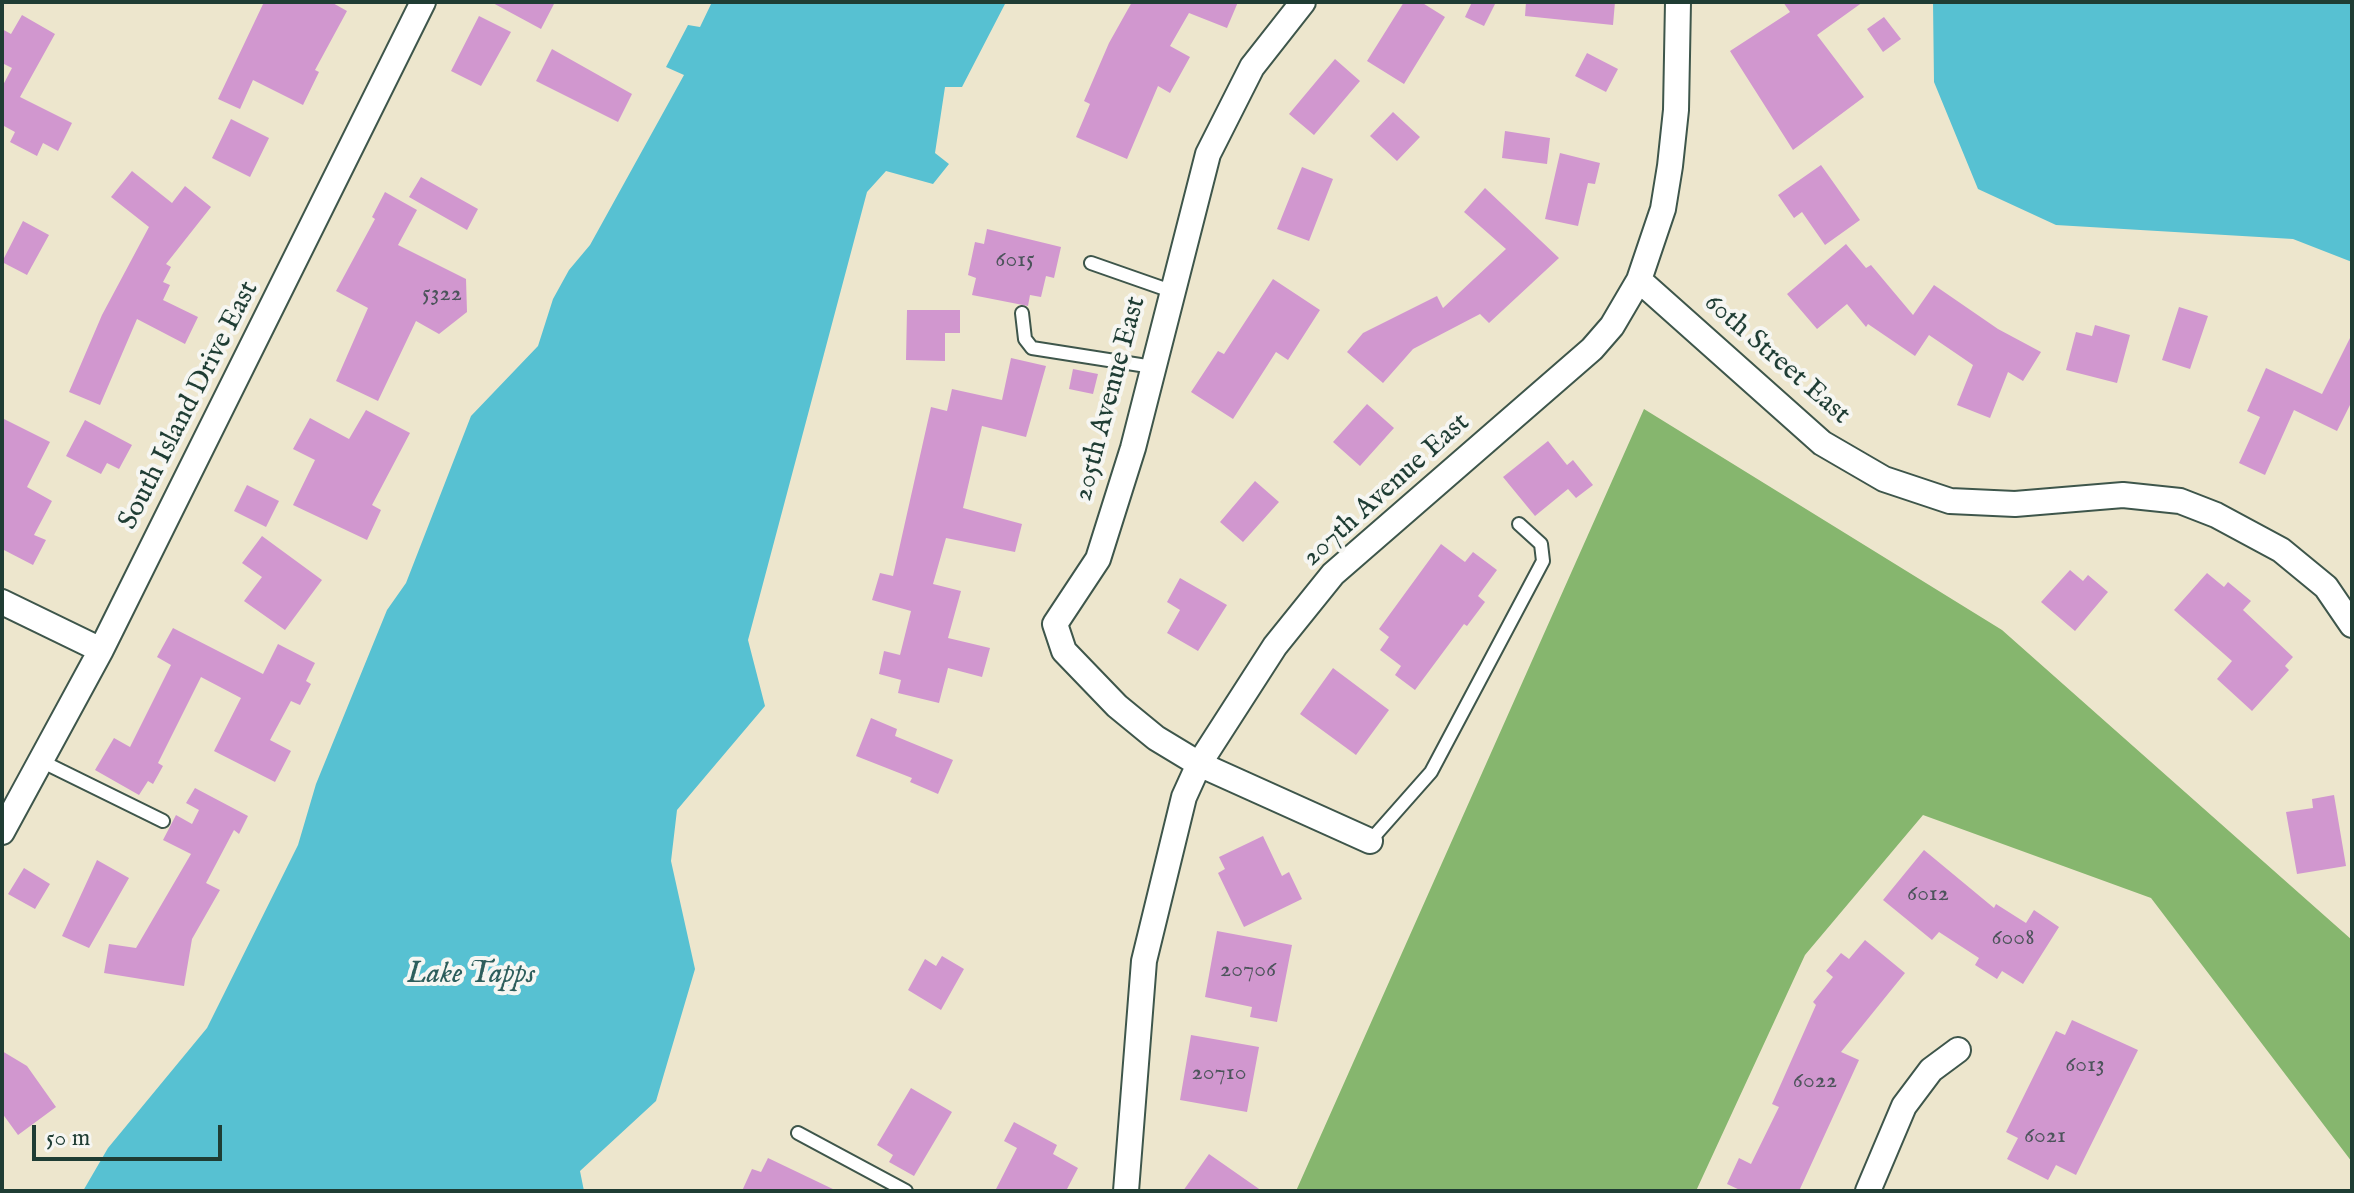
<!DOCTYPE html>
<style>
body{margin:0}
#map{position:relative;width:2354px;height:1193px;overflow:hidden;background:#ede6cd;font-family:"IM FELL English",serif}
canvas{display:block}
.frame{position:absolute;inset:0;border:4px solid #1f3d34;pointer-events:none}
.scale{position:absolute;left:32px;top:1125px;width:190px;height:36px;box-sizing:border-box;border:4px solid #1f3d34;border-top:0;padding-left:10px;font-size:24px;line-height:28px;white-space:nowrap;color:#1f3d34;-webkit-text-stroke:6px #f6f6f2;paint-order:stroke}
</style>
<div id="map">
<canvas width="2354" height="1193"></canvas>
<div class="frame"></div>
<div class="scale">50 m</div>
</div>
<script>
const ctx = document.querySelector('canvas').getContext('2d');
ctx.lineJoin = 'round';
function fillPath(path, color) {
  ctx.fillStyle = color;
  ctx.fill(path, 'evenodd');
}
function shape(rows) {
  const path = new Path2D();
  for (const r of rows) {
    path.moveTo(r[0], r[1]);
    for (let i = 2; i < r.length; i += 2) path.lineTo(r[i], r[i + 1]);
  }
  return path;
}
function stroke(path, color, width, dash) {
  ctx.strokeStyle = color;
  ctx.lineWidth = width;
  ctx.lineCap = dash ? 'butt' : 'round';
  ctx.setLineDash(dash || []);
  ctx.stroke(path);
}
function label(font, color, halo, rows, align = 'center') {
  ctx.font = font + ' "IM FELL English",serif';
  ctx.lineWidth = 8;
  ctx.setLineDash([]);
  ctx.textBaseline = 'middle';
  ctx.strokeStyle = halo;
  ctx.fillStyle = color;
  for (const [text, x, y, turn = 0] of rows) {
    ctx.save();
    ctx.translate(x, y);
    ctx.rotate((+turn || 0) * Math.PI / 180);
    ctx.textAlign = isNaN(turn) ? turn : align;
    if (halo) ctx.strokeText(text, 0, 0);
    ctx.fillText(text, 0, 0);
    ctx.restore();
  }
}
const forest = shape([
 [1644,409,2002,630,2352,940,2352,1162,2151,898,1923,815,1805,955,1696,1191,1296,1191]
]);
const water = shape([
 [712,2,1006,2,962,87,945,87,935,153,949,164,933,184,886,171,867,192,748,640,765,706,677,810,671,861,695,969,656,1101,580,1171,584,1191,83,1191,108,1148,207,1028,298,845,316,784,387,610,406,583,471,416,538,346,553,299,569,270,590,245,684,75,666,67,688,25,700,27],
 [1933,2,2352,2,2352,262,2293,239,2056,225,1978,189,1934,82]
]);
const building = shape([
 [264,2,331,2,347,11,315,70,319,72,303,105,253,80,240,109,218,99],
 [491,2,555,2,541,29],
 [1132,2,1238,2,1227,28,1189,13,1170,46,1190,57,1170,93,1158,86,1127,159,1076,137,1090,104,1084,101,1109,43],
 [1404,2,1421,2,1445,17,1404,84,1367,61],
 [1472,2,1496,2,1484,26,1465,17],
 [1526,2,1615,2,1613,25,1525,16],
 [1783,2,1863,2,1817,35,1864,97,1793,150,1730,51,1790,12],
 [22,15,55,34,20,97,72,123,58,151,43,143,37,156,10,142,15,132,4,126,2,129,2,87,12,68,2,63,2,29,11,34],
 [479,16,511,32,481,86,451,71],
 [1884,17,1901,39,1883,52,1867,29],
 [552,49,632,94,618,122,536,81],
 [1587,53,1618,69,1606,92,1575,76],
 [1335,59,1360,81,1314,135,1289,114],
 [1393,112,1420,137,1397,161,1370,136],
 [231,119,269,138,250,177,212,158],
 [1505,131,1550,138,1547,164,1502,158],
 [1560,153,1600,163,1595,184,1588,183,1578,226,1545,219],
 [1821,165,1860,220,1825,245,1802,212,1794,218,1778,195],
 [1302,167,1333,179,1309,241,1277,229],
 [132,171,172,203,185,186,211,207,166,264,171,267,163,282,170,285,163,300,198,317,185,344,137,319,100,405,69,392,102,315,149,227,111,197],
 [421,177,478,209,467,230,409,197],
 [1485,188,1559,258,1489,323,1480,314,1413,349,1383,383,1347,352,1363,333,1437,296,1443,308,1506,249,1464,212],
 [385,192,417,210,398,245,466,279,467,312,439,334,416,321,378,401,336,381,368,308,336,291,375,219,372,217],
 [23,221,49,235,27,275,2,262],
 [987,229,1061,247,1054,278,1046,276,1041,297,1030,295,1028,306,972,295,976,278,968,275,975,242,984,244],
 [1846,244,1866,268,1871,265,1913,315,1934,285,1998,329,2041,352,2023,381,2008,372,1990,418,1957,405,1973,365,1929,335,1915,356,1868,324,1866,327,1847,304,1817,329,1787,294],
 [1273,279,1320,310,1288,360,1276,352,1233,419,1191,392,1218,351,1224,354],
 [2179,307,2208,316,2190,369,2162,360],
 [907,310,960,310,960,333,945,333,945,361,906,360],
 [2095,325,2130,335,2117,383,2066,370,2076,332,2092,336],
 [2352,334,2352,401,2337,431,2294,410,2265,475,2239,463,2260,417,2247,411,2266,368,2322,394],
 [1011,358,1046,366,1026,437,982,426,963,508,1022,524,1015,552,946,538,933,584,961,591,948,638,990,648,982,677,948,668,939,703,898,693,901,680,879,674,884,651,900,655,911,611,872,600,880,573,893,576,931,407,947,411,952,389,1002,400],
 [1073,369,1098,374,1093,394,1069,389],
 [1367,404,1394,428,1360,466,1333,442],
 [366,410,410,433,372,505,381,510,367,540,293,505,315,460,293,449,310,418,349,439],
 [2,418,50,442,27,487,52,501,34,535,46,540,33,565,2,549],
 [85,420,132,445,119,469,107,463,101,474,66,456],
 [1548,441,1567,465,1573,460,1593,485,1576,498,1568,489,1535,516,1503,477],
 [1255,481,1279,502,1243,542,1220,522],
 [247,485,279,501,266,527,234,511],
 [262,536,322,580,285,630,244,601,262,577,242,563],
 [1441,544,1465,562,1473,552,1497,570,1478,596,1485,602,1467,626,1464,624,1415,690,1395,675,1401,666,1380,650,1389,637,1379,629],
 [2070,570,2083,581,2088,575,2108,592,2075,631,2041,602],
 [2207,573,2224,587,2228,582,2251,601,2243,610,2293,657,2285,666,2289,670,2252,711,2217,679,2232,661,2174,610],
 [1180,578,1227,605,1198,651,1167,633,1180,610,1167,602],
 [173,628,263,674,278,644,315,663,306,681,311,684,300,705,291,701,270,740,291,751,275,782,214,751,241,698,201,677,158,763,163,766,153,784,148,781,139,795,95,770,114,738,130,747,171,665,157,657],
 [1333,668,1389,710,1356,755,1300,714],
 [871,718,897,729,895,736,953,760,938,794,910,782,912,778,856,756],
 [195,788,248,816,239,834,234,830,206,883,220,890,192,939,184,986,104,973,109,944,136,948,191,854,163,840,176,815,192,824,199,810,186,803],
 [2334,795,2346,866,2297,874,2286,812,2313,808,2312,799],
 [1263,836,1282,876,1289,872,1302,899,1244,927,1218,873,1225,869,1219,857],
 [1924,850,1994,908,1996,904,2026,923,2034,910,2059,927,2023,984,2002,971,1997,979,1975,965,1979,958,1939,932,1932,940,1883,900],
 [97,860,129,878,89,948,62,936],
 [24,868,50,884,35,909,8,894],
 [1217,931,1292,945,1277,1022,1250,1017,1252,1007,1205,997],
 [1865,940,1905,973,1841,1052,1859,1060,1799,1191,1742,1191,1727,1184,1739,1158,1751,1164,1779,1107,1772,1104,1816,1005,1813,1002,1833,977,1826,971,1841,953,1849,959],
 [942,956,964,969,941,1010,908,990,925,959,936,966],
 [2072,1020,2138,1050,2076,1175,2056,1165,2048,1180,2007,1159,2018,1138,2006,1132,2056,1031,2065,1035],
 [1191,1035,1259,1047,1247,1112,1180,1100],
 [2,1051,27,1066,56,1107,18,1135,2,1113],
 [911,1088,952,1112,914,1176,889,1162,893,1155,877,1145],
 [1014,1122,1057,1145,1053,1154,1078,1168,1066,1191,995,1191,1017,1148,1004,1141],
 [1209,1154,1262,1191,1183,1191],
 [768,1158,837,1191,742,1191,752,1169,761,1172]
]);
const service = shape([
 [1091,263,1171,291],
 [1022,313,1025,339,1032,348,1153,367],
 [41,761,163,821],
 [1370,841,1431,772,1543,561,1541,544,1519,524],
 [798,1133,906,1191]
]);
const minor = shape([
 [1303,2,1252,67,1208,154,1133,448,1098,559,1055,624,1064,651,1117,706,1156,738,1199,764,1370,841],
 [1678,2,1676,110,1670,166,1663,209,1639,280,1822,443,1884,479,1950,501,2015,504,2123,495,2180,501,2216,515,2281,550,2326,587,2352,625],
 [2,602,101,650],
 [2,832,101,650,423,2],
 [1126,1191,1144,961,1184,797,1199,764,1275,646,1333,574,1592,349,1612,326,1639,280],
 [1868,1191,1904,1106,1931,1070,1958,1050]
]);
const numberNames = [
 ["6015",1015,261],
 ["5322",442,295],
 ["6012",1928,895],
 ["6008",2013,939],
 ["20706",1248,971],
 ["6013",2085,1066],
 ["20710",1219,1074],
 ["6022",1815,1082],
 ["6021",2045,1137]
];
const streetNames = [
 ["60th Street East",1776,360,41],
 ["205th Avenue East",1111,399,-75],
 ["South Island Drive East",190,406,-63],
 ["207th Avenue East",1387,491,-42]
];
const waterNames = [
 ["Lake Tapps",471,976]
];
fillPath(forest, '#86b66e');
fillPath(water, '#57c1d2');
fillPath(building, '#d197cf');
stroke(service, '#3e564b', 16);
stroke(minor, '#3e564b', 28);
stroke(service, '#fff', 12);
stroke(minor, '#fff', 24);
label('24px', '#4c545b', null, numberNames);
label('28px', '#1f3d34', '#f6f6f2', streetNames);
label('italic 30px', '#2d5e5c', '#f6f6f2', waterNames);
</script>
